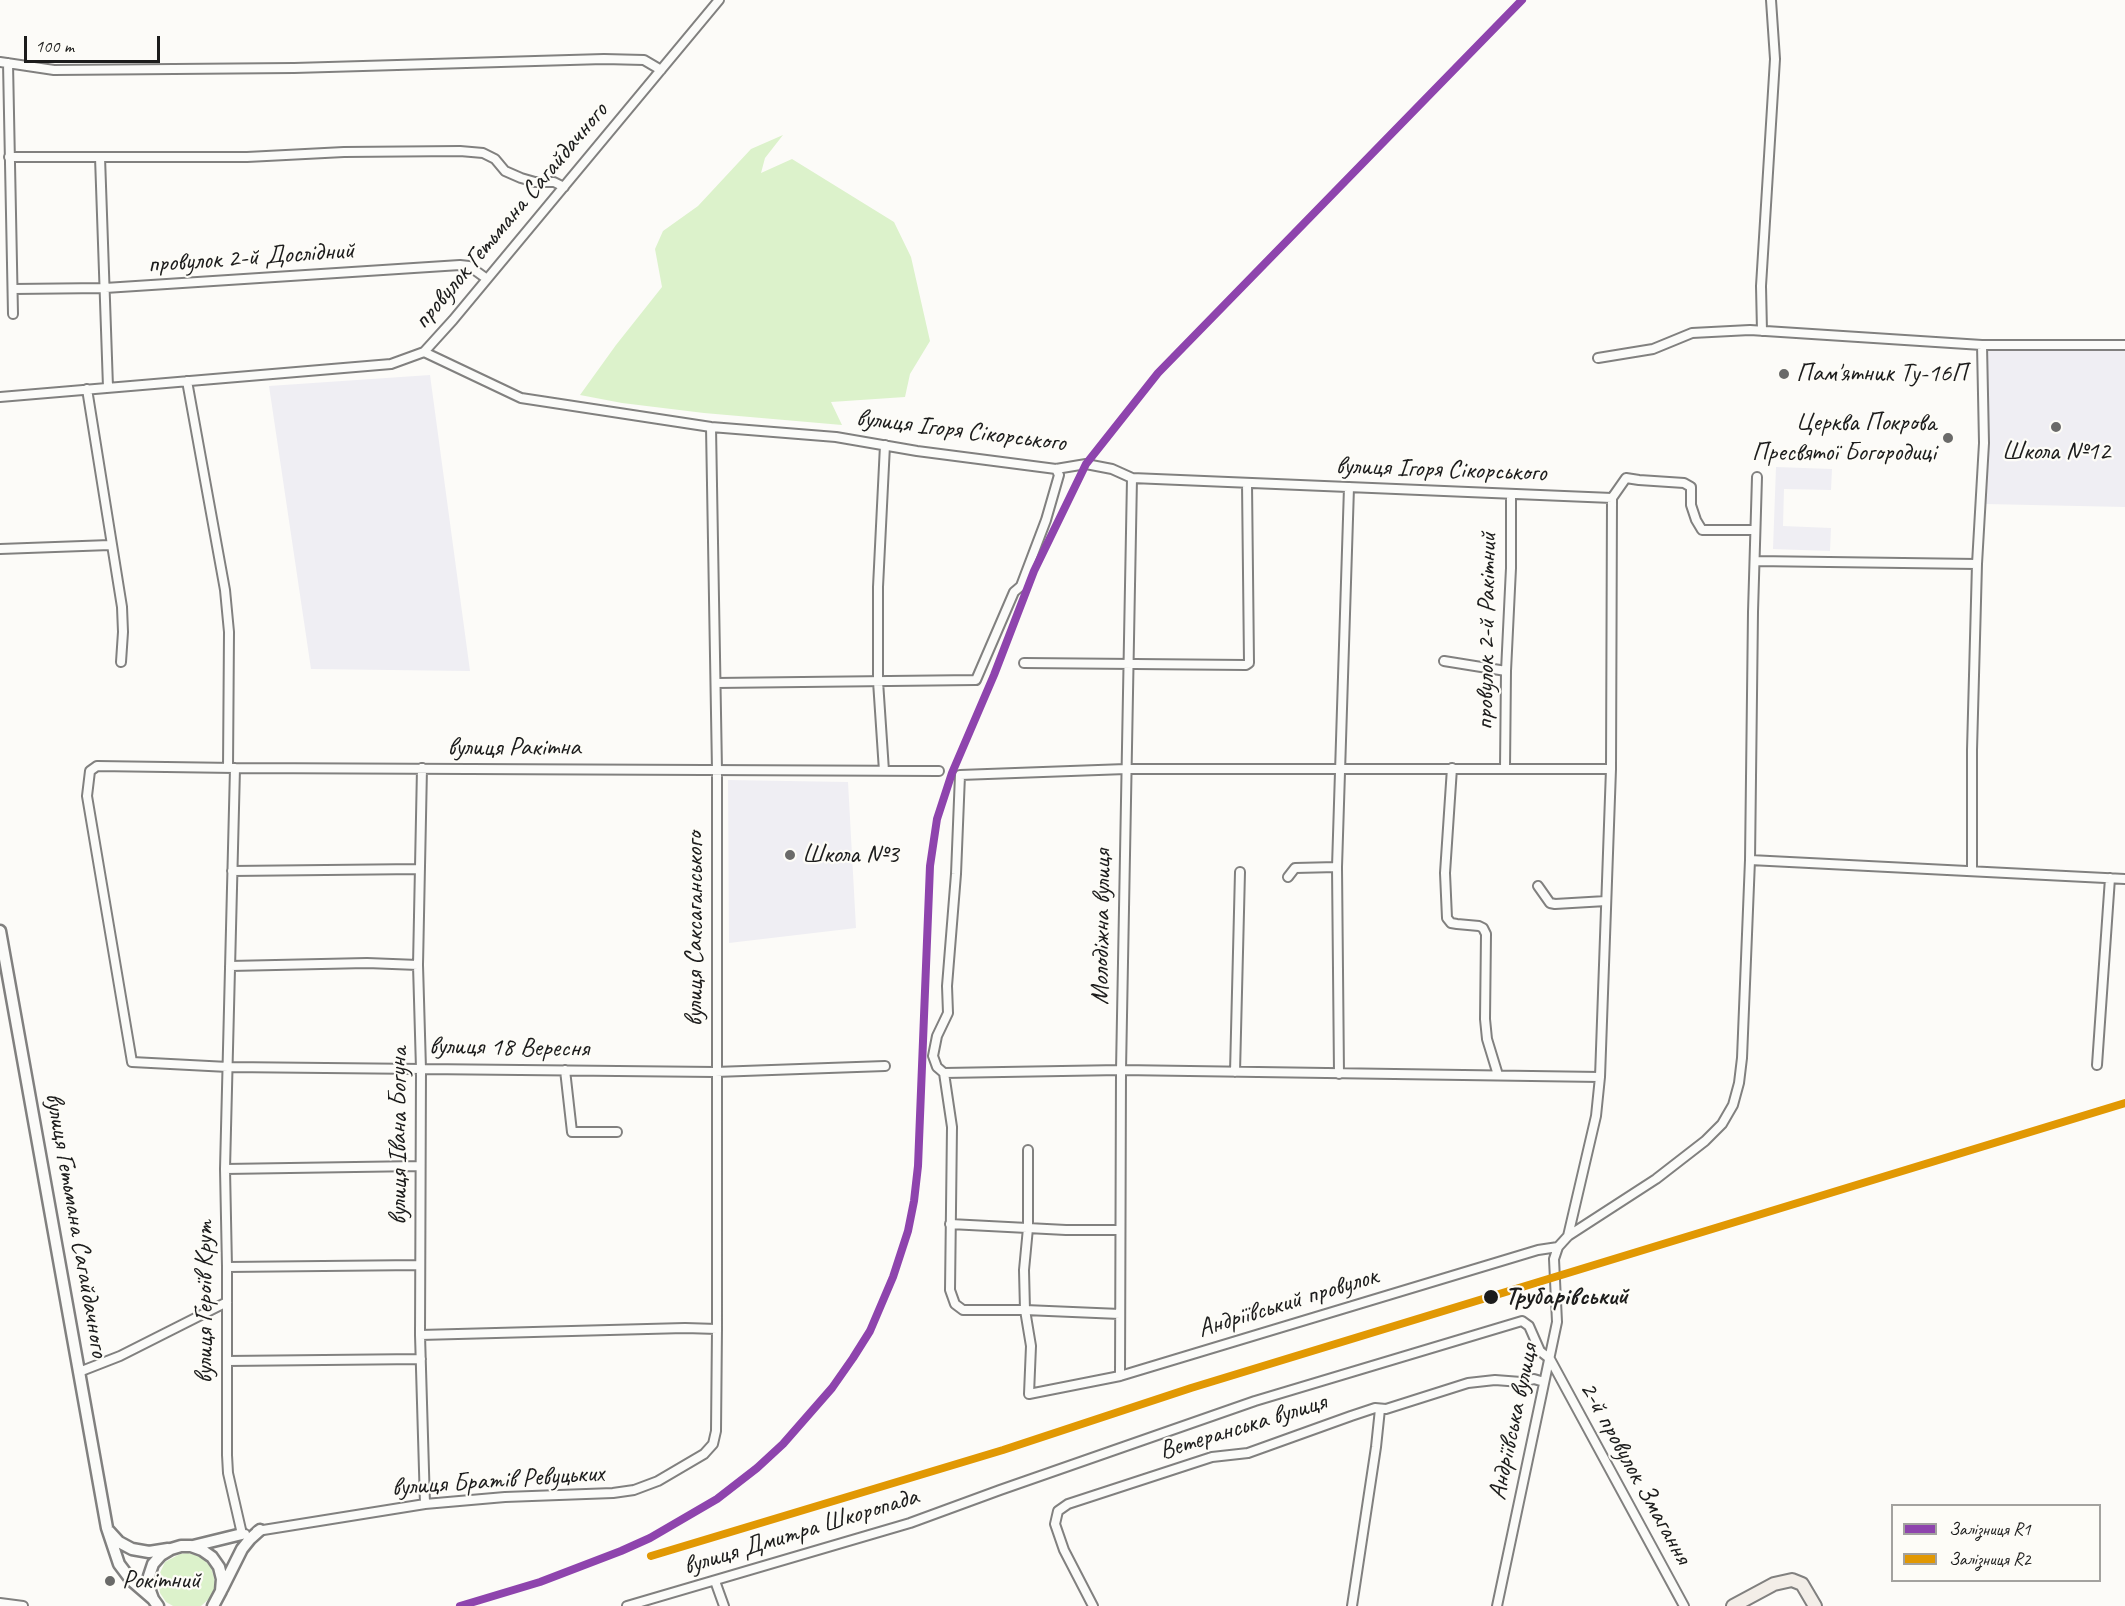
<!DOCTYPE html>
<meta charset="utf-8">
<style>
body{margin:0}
#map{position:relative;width:2125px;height:1606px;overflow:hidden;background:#fcfbf8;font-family:Caveat,sans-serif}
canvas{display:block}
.legend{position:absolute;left:1891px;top:1504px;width:210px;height:78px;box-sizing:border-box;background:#fdfcf7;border:2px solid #a3a29f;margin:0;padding:8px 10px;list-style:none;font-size:18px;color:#1c1c1c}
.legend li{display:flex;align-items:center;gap:12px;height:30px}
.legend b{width:30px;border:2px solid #a3a29f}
.scale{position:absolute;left:24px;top:36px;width:136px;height:27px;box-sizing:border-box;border:3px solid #1c1c1c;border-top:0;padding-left:8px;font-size:18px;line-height:21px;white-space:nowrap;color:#1c1c1c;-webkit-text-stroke:4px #fdfcf7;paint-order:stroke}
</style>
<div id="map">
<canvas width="2125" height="1606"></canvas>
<ul class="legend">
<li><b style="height:8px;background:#8e44ad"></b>Залізниця R1</li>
<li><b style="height:8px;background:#e19803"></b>Залізниця R2</li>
</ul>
<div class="scale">100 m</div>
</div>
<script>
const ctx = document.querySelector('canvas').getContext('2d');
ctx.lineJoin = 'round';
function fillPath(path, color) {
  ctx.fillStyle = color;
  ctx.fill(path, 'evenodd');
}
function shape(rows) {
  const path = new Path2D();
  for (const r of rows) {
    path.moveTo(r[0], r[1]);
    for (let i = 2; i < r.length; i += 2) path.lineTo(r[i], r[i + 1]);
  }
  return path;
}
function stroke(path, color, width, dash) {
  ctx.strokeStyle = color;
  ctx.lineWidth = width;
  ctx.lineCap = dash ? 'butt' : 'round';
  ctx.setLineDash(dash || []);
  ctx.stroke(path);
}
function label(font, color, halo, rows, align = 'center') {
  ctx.font = font + ' Caveat,sans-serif';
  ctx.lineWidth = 4.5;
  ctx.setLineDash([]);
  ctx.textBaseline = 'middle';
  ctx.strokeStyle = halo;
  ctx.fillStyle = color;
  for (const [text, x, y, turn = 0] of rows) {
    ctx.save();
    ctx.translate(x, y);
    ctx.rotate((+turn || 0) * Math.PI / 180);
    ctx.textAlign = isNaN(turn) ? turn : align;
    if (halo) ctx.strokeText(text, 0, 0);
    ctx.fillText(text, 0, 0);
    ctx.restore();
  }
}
const built = shape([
 [1988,347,2125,349,2125,507,1985,504],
 [430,375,470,671,311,669,269,386],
 [1776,467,1832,469,1831,490,1784,489,1783,526,1831,528,1830,551,1773,549],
 [728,780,848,782,856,928,729,943]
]);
const green = shape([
 [783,135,765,158,761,173,792,159,894,222,911,257,930,341,910,374,905,397,831,402,842,425,704,413,622,403,580,395,616,345,662,287,655,249,663,231,698,206,751,149],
 [188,1553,201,1557,211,1567,215,1582,214,1590,210,1598,201,1606,173,1606,166,1602,160,1593,158,1577,165,1562,180,1554]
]);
const minor = shape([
 [0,62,54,70,294,68,604,59,644,60,661,70],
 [8,63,13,314],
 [9,157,247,157,344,152,460,151,483,153,495,159,505,171,521,178,535,182,554,182,564,187],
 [100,157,108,387],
 [13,289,105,288,460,265,469,266,487,279],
 [1762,331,1761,286,1775,59,1771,0],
 [424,352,521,398,711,427,836,437,917,451,1056,469,1086,464,1112,469,1132,478,1612,498],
 [1598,358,1653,349,1692,333,1750,330,1982,345,2125,345],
 [187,381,225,590,229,632,228,768],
 [87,389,122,607,123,632,121,662],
 [0,397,391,364,424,352,453,320,719,0],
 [0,549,110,545],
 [1755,561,1977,564],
 [1444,661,1506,671],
 [1024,663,1246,665,1249,663,1247,483],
 [716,683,976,680,1014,592,1021,586,1046,520,1059,475,1056,469],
 [235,768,225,1169,227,1267,227,1455,228,1473,242,1534,245,1534],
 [422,768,418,965,421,1069,420,1335,425,1504],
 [1452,768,1445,873,1447,918,1451,923,1457,924,1479,926,1483,928,1486,934,1485,1019,1487,1039,1498,1075],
 [1505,768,1506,671,1511,568,1511,494],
 [884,771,878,681,878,587,885,445],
 [1750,860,2125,879],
 [232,871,420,869],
 [1972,871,1972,750,1977,564,1984,443,1982,345],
 [1288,877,1295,868,1337,867],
 [1538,886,1550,903,1555,904,1606,901],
 [230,966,367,963,418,965],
 [2097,1065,2110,878],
 [885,1066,715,1072,228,1067,132,1062,87,796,90,771,97,766,235,768,939,771],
 [565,1070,572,1132,617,1132],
 [1235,1072,1240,872],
 [944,1073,952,1127,950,1290,955,1304,963,1310,1025,1310,1120,1314],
 [1339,1074,1337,867,1349,487],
 [1600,1077,1121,1070,944,1073,937,1067,933,1056,937,1036,948,1013,947,986,956,874,960,775,1126,769,1611,769],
 [1028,1150,1028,1228,1024,1270,1025,1310,1031,1346,1029,1394,1120,1376,1538,1250,1558,1247],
 [225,1169,420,1166],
 [950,1224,1066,1230,1120,1230],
 [1568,1236,1596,1116,1600,1077,1611,769,1612,498,1626,478,1639,480,1684,483,1691,487,1691,505,1696,520,1702,530,1755,530],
 [227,1267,420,1265],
 [420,1335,685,1328,717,1329],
 [227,1361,421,1359],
 [79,1372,120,1356,227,1302],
 [1120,1376,1121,1070,1132,478],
 [257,1531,425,1504,505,1497,613,1493,634,1490,658,1481,704,1454,713,1444,716,1431,717,1329,717,770,711,427],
 [715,1581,724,1606],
 [0,1603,23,1606],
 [627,1606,910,1523,1000,1490,1255,1401,1522,1321,1529,1326,1540,1351,1550,1359,1684,1606],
 [1093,1606,1064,1550,1055,1524,1058,1511,1068,1504,1212,1457,1248,1453,1351,1416,1375,1408,1386,1409,1468,1383,1495,1380,1521,1382,1534,1379,1544,1382],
 [1352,1606,1376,1447,1380,1409],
 [1497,1606,1557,1322,1554,1259,1558,1247,1568,1236,1656,1179,1705,1141,1722,1124,1733,1105,1739,1083,1742,1058,1750,860,1753,612,1757,477]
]);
const secondary = shape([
 [0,931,107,1528,119,1564,131,1580,153,1599],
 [109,1531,119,1542,132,1549,149,1552,168,1549],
 [193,1546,242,1534],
 [222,1589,242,1549,250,1539,260,1530],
 [158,1606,153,1599,149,1588,149,1576,153,1564,161,1555,171,1549,181,1546,191,1546,202,1550,212,1557,219,1567,222,1579,221,1591,213,1606]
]);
const primary = shape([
 [1733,1606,1774,1584,1792,1580,1802,1584,1815,1606]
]);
const rail1 = shape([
 [460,1606,540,1582,621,1551,650,1538,717,1499,757,1468,783,1444,832,1388,853,1358,870,1331,893,1277,908,1231,914,1201,918,1166,930,866,937,819,952,773,994,675,1034,571,1086,464,1158,373,1522,0]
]);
const rail2 = shape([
 [651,1556,1003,1450,1191,1388,2125,1103]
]);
const markers = [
 [1784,374,6,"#6a6a69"],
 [2056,427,6,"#6a6a69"],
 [1948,438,6,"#6a6a69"],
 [790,855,6,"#6a6a69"],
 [1491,1297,8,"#1c1c1c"],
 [110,1581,6,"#6a6a69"]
];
const streetNames = [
 ["провулок Гетьмана Сагайдачного",511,216,-50],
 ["провулок 2-й Дослідний",251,258,-4],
 ["вулиця Ігоря Сікорського",961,431,7],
 ["вулиця Ігоря Сікорського",1441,470,2],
 ["провулок 2-й Ракітний",1487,631,-89],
 ["вулиця Ракітна",514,748],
 ["Молодіжна вулиця",1102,927,-89],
 ["вулиця Саксаганського",695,929,-90],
 ["вулиця 18 Вересня",509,1048,1],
 ["вулиця Івана Богуна",399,1136,-90],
 ["вулиця Гетьмана Сагайдачного",76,1225,80],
 ["вулиця Героїв Крут",205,1302,-90],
 ["Андріївський провулок",1288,1303,-17],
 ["Андріївська вулиця",1514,1422,-78],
 ["Ветеранська вулиця",1243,1427,-17],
 ["2-й провулок Змагання",1635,1473,61],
 ["вулиця Братів Ревуцьких",498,1481,-4],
 ["вулиця Дмитра Шкоропада",801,1532,-17]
];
const poiNames = [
 ["Пам'ятник Ту-16П",1796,374],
 ["Церква Покрова",1936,423,"right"],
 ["Пресвятої Богородиці",1936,453,"right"],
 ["Школа №12",2056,452,"center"],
 ["Школа №3",802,855],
 ["Рокітний",122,1581]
];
const stopNames = [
 ["Трубарівський",1505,1297]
];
fillPath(built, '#efeef3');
fillPath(green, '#dcf2cb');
stroke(minor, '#81807f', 12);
stroke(secondary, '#81807f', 15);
stroke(primary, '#81807f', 16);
stroke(minor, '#fbfbf9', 8);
stroke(secondary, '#fbfbf9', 10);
stroke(primary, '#f3eee8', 12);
stroke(rail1, '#8e44ad', 8);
stroke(rail2, '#e19803', 8);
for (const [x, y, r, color] of markers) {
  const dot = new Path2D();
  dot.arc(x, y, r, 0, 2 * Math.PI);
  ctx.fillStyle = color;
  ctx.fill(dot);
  stroke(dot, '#fdfcf7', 2);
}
label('26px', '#1c1c1c', '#fdfcf7', streetNames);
label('26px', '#1c1c1c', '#fdfcf7', poiNames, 'left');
label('bold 26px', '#1c1c1c', '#fdfcf7', stopNames, 'left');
</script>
